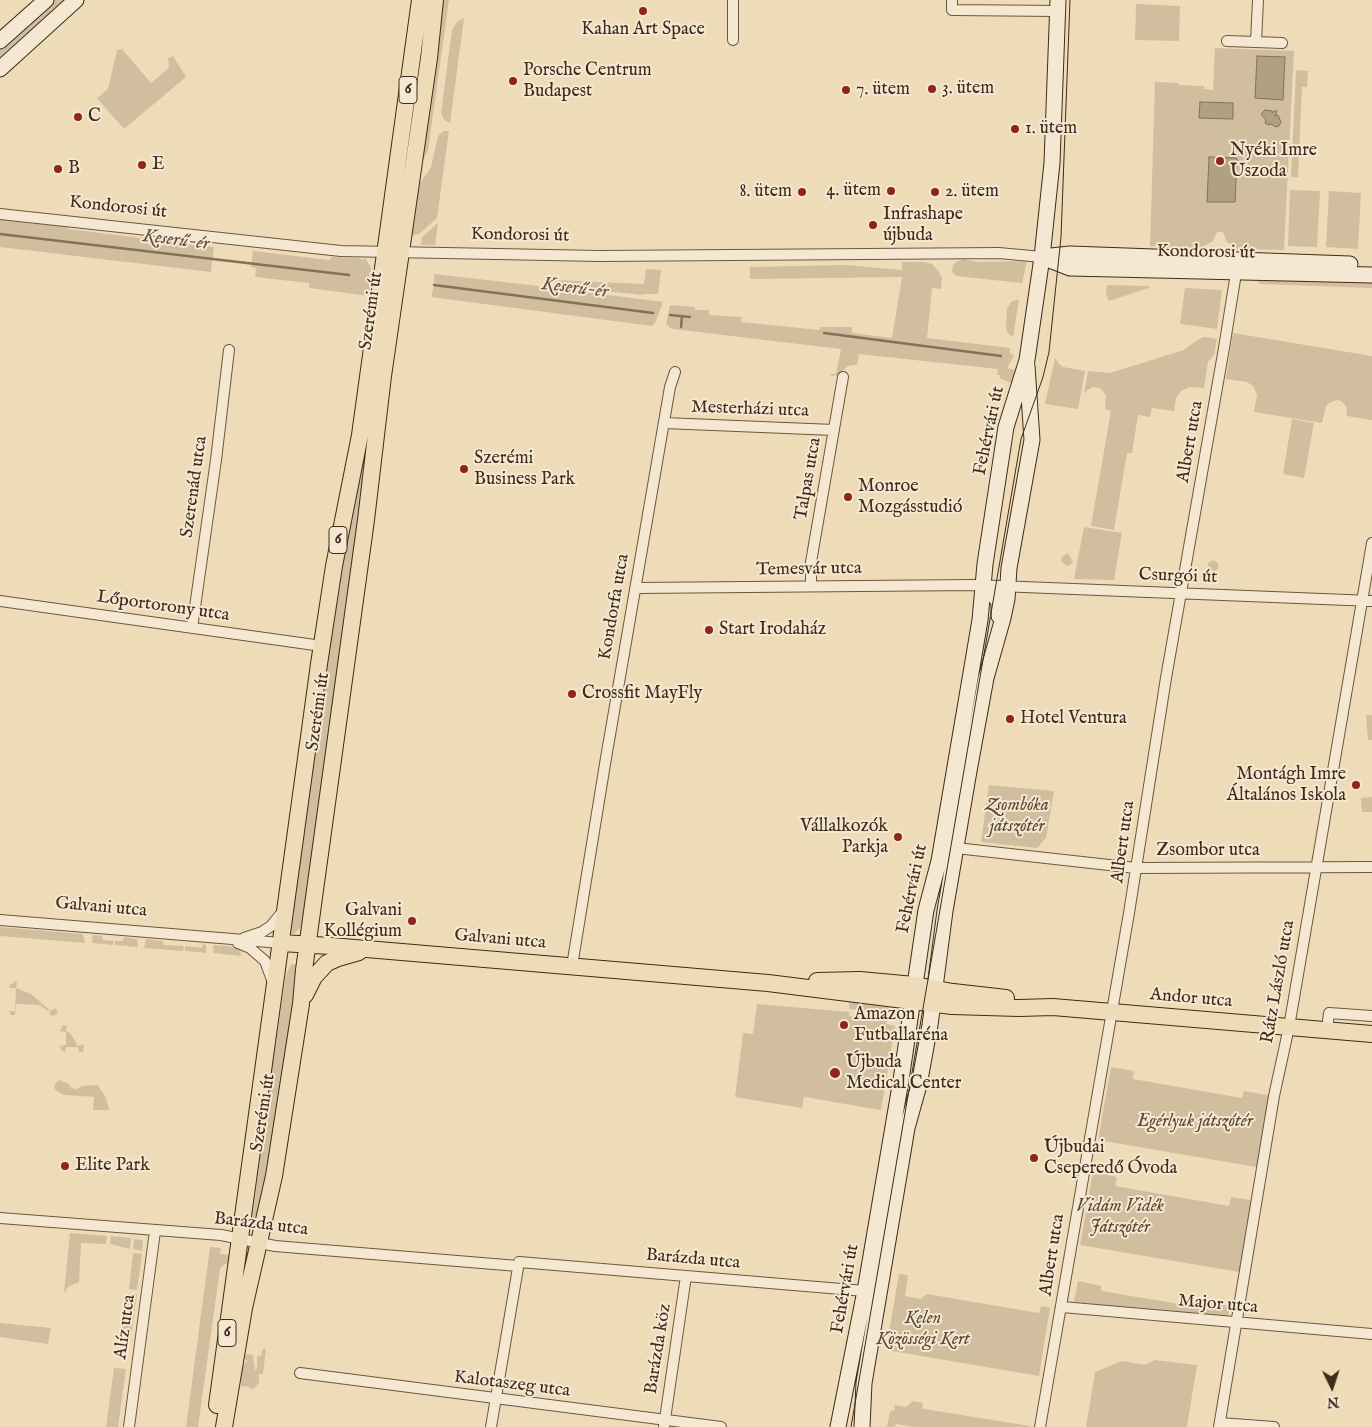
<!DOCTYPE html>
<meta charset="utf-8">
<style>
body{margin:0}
#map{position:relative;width:1372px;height:1427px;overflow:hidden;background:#eedcb9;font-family:"IM FELL English",serif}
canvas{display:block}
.north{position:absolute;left:1307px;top:1362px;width:50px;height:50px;-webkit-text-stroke:4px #f4e8d2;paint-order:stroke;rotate:176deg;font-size:14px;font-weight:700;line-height:20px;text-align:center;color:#3e2b1a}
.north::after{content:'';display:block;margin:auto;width:18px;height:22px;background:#3e2b1a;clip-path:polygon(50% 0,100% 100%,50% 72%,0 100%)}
</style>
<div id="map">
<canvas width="1372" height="1427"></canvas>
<div class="north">N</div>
</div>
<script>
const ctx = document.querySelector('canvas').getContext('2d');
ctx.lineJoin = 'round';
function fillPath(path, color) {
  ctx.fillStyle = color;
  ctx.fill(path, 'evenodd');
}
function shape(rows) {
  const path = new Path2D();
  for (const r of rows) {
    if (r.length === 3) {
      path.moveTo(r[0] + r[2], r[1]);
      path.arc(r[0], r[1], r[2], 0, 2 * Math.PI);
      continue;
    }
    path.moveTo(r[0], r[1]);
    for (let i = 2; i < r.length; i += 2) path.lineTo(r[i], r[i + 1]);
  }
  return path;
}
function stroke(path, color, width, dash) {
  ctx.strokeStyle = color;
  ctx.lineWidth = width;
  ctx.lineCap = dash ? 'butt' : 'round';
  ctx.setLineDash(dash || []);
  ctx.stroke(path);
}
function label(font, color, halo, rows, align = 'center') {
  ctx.font = font + ' "IM FELL English",serif';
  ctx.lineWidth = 4;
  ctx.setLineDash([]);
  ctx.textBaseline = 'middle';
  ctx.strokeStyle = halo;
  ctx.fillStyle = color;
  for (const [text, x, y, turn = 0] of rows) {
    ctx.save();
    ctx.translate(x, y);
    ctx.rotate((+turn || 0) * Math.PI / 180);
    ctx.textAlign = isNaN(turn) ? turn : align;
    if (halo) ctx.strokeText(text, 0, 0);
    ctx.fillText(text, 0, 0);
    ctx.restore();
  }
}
const green = shape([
 [53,0,69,0,0,63,0,47],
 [442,0,449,0,428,150,424,159,421,160],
 [1136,4,1180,6,1179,41,1135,40],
 [464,18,450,123,444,120,441,113,452,30,457,22],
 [1215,48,1294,51,1284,250,1238,249,1227,242,1223,232,1217,232,1213,241,1201,248,1160,247,1158,245,1150,247,1155,82,1179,83,1179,85,1204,86,1204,89,1213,90],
 [122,49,151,83,169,68,168,58,173,56,186,77,124,129,97,98,108,89,117,50],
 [1296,70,1308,71,1307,87,1302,87,1298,177,1291,177],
 [444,131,449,131,437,218,419,234,410,236,417,188,431,167,438,136],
 [1290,190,1320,191,1317,247,1288,246],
 [1329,191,1361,193,1358,249,1326,247],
 [0,218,68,225,68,229,214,247,211,272,0,247],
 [438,223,435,245,421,245,422,237],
 [253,251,329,260,332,257,358,258,363,260,365,258,371,268,369,296,309,288,309,283,255,277,256,268,251,267],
 [964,259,977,262,1027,261,1022,283,956,276,952,272,953,266,956,262],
 [902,262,924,262,932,264,938,271,942,278,941,289,932,288,927,338,1010,348,1010,353,1014,356,1007,368,1015,370,1011,383,1000,378,1000,375,997,375,998,369,859,354,857,365,848,366,838,375,832,376,829,374,836,374,841,349,673,329,669,328,669,326,666,325,670,305,695,307,695,310,709,310,709,315,742,317,741,322,820,330,820,327,852,327,852,333,892,338,902,277,750,279,750,267,845,265,902,270],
 [646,269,661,270,658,294,643,294,643,295,554,286,555,280,644,284],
 [434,274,530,285,663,302,655,323,652,326,431,297,434,285],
 [1255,279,1372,281,1372,288,1260,284],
 [1107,285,1149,286,1149,288,1109,301,1106,294],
 [1185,288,1222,290,1217,329,1180,324],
 [1019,299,1013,337,1008,333,1006,328,1007,309,1011,302],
 [1233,333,1372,356,1372,420,1347,416,1346,406,1341,401,1337,400,1329,403,1326,406,1322,423,1254,412,1257,395,1253,386,1247,382,1226,379],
 [1204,337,1217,339,1214,355,1208,362,1204,388,1189,387,1181,391,1176,398,1174,411,1152,408,1150,417,1138,415,1132,453,1127,453,1114,530,1091,526,1111,411,1105,409,1106,395,1100,388,1092,387,1084,393,1088,371,1110,373,1184,350,1197,340],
 [1055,358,1059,364,1063,367,1085,371,1078,409,1045,404],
 [1292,419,1314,423,1304,478,1283,474],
 [359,468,363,468,361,504,304,923,295,933,288,937,339,565],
 [1084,527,1122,533,1114,580,1074,579],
 [1068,553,1073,562,1070,565,1067,566,1063,563,1061,560,1062,557],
 [1213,566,5.5],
 [1366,715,1372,715,1372,740,1368,740],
 [989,785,1054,791,1046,838,1037,848,981,842],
 [1372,797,1372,812,1362,812,1361,798],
 [0,927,83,934,85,943,0,936],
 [93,935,102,936,103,940,114,941,113,945,92,943],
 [124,937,137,939,138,947,115,945,115,941,123,941],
 [146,939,163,941,164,945,184,946,183,951,144,948],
 [203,944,206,945,206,953,185,951,185,946,202,948],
 [214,945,237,947,240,949,241,956,213,953],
 [291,964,299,965,259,1221,252,1220,260,1160,263,1105,274,1056,286,975],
 [15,981,17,982,16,988,31,994,51,1011,56,1008,58,1014,51,1016,49,1010,45,1010,45,1008,41,1007,41,1005,16,1004,15,1015,11,1015,9,1011,15,1011,16,988,10,988,9,986],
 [849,999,889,1003,888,1012,849,1009],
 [757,1004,849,1012,849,1016,855,1017,856,1012,888,1015,886,1024,895,1026,881,1110,804,1097,802,1108,735,1097,743,1033,753,1034],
 [63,1025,67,1026,66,1031,70,1033,78,1046,84,1044,83,1052,79,1052,78,1047,66,1047,65,1052,61,1050,60,1046,66,1045,66,1032,60,1031],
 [1111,1067,1134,1071,1133,1079,1242,1098,1244,1091,1274,1096,1262,1168,1098,1140],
 [59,1080,69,1084,71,1088,77,1089,82,1086,98,1085,106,1098,109,1110,93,1110,94,1097,65,1095,58,1092,54,1088,55,1084],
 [1093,1172,1117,1177,1115,1186,1229,1206,1231,1197,1257,1201,1245,1273,1080,1245],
 [70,1233,107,1236,106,1244,81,1243,79,1282,68,1287,65,1292,64,1292],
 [111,1236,131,1238,130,1249,110,1244],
 [134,1239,143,1240,142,1251,133,1249],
 [210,1247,221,1248,220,1254,232,1255,232,1260,222,1266,220,1269,198,1427,186,1427],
 [133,1253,142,1254,137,1290,129,1289],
 [899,1274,908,1275,905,1296,921,1299,927,1294,1039,1313,1041,1306,1050,1308,1039,1376,886,1350],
 [1078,1281,1101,1286,1101,1291,1209,1309,1210,1303,1230,1306,1228,1318,1074,1302],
 [131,1293,137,1294,131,1336,121,1337,127,1296],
 [0,1323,51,1328,48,1344,0,1337],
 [263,1349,266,1349,263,1374,259,1374,259,1383,254,1388,251,1389,248,1386,241,1387,241,1367,247,1361,244,1357,247,1354,253,1355,255,1371,257,1368,257,1356,261,1356],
 [1155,1360,1197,1365,1187,1427,1086,1427,1095,1372,1122,1361,1145,1365],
 [114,1368,126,1369,118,1427,106,1427],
 [913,1401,923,1403,922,1409,924,1409,1030,1426,1030,1427,914,1427,896,1424,895,1427,887,1427,890,1411,895,1410,894,1405,906,1407]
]);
const water = shape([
 [1257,56,1285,57,1283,100,1255,98,1257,56],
 [1200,102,1233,103,1233,119,1199,118,1200,102],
 [1265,110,1272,111,1272,113,1274,111,1277,111,1275,116,1278,115,1281,122,1279,126,1276,127,1271,124,1269,125,1265,123,1266,120,1261,114,1265,110],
 [1209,157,1237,158,1235,202,1207,202,1209,157]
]);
const stream = shape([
 [0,234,349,275],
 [434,285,653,313],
 [670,315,690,317],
 [681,327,682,316],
 [824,333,1001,356]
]);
const street = shape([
 [733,0,733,40],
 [952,0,952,10,1058,11],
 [1258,0,1256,42,1282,43],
 [1227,41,1256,42],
 [0,214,341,251,600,256,999,253,1042,257],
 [664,423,834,430],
 [811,586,811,562,843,377],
 [636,588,974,585,1372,601],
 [0,601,322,646],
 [192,628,216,460,229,350],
 [956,848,1136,868,1372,867],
 [0,920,281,943],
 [244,938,262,932,271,926,284,910],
 [238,943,250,948,265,961,272,980],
 [572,966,606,758,670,387,675,372],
 [1327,1030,1329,1013,1372,1016],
 [0,1218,221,1235,275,1246,518,1266],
 [1062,1307,1372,1334],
 [300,1373,721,1427],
 [1220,1423,1274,1427],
 [664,1426,686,1276],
 [129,1427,155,1231],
 [491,1427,519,1262,865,1291],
 [1040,1427,1129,913,1166,678,1224,348,1237,267],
 [1219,1427,1274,1096,1289,1027,1372,543]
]);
const secondary = shape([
 [0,41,46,0],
 [0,69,76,0],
 [1042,257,1070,268,1372,275],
 [1042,257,1070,254,1350,264],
 [982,585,990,590,999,602,999,616],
 [838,1427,865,1291,901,1080,926,910,939,861,980,620,985,564,1006,427,1027,360,1042,257,1052,163,1058,0],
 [862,1427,864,1383,907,1128,919,1085,930,1025,945,911,969,771,986,678,1003,618,1007,599,1009,568,1032,440,1027,366]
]);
const primary = shape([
 [281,943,331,946,768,983,952,1006,1019,1008,1053,1007,1372,1034],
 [817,981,860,980,914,985,953,992,1006,998],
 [305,995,314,977,327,963,338,958,359,952],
 [217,1405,319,664,334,566,360,435,420,0],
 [224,1427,244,1308,274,1176,301,1004,304,970,366,520,383,376,429,58,435,0]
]);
const tram = shape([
 [851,1427,1021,439,1043,377,1049,352,1061,237,1070,0]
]);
const markers = [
 [643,11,5,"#8f2418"],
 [513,81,5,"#8f2418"],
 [932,89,5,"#8f2418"],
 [846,90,5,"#8f2418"],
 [78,117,5,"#8f2418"],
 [1015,129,5,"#8f2418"],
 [1220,161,5,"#8f2418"],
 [142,165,5,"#8f2418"],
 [58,169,5,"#8f2418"],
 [891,191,5,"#8f2418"],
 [802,192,5,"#8f2418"],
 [935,192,5,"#8f2418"],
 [873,225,5,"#8f2418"],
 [464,469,5,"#8f2418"],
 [848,497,5,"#8f2418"],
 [709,630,5,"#8f2418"],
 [572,694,5,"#8f2418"],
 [1010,719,5,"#8f2418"],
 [1356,785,5,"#8f2418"],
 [898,837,5,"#8f2418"],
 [412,921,5,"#8f2418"],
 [844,1025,5,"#8f2418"],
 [835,1073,6,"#8f2418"],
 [1034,1158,5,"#8f2418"],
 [65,1166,5,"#8f2418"]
];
const shields = [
 [408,90,18],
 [338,540,18],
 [227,1333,18]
];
const shieldNames = [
 ["6",408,90],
 ["6",338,540],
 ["6",227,1333]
];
const poiNames = [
 ["Kahan Art Space",643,30,"center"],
 ["Porsche Centrum",523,71],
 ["Budapest",523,92],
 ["3. ütem",942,89],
 ["7. ütem",856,90],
 ["C",88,117],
 ["1. ütem",1025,129],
 ["Nyéki Imre",1230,151],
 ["Uszoda",1230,172],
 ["E",152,165],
 ["B",68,169],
 ["4. ütem",881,191,"right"],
 ["8. ütem",792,192,"right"],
 ["2. ütem",945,192],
 ["Infrashape",883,215],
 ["újbuda",883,236],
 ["Szerémi",474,459],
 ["Business Park",474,480],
 ["Monroe",858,487],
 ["Mozgásstudió",858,508],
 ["Start Irodaház",719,630],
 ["Crossfit MayFly",582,694],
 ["Hotel Ventura",1020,719],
 ["Montágh Imre",1346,775,"right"],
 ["Általános Iskola",1346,796,"right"],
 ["Vállalkozók",888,827,"right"],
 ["Parkja",888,848,"right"],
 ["Galvani",402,911,"right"],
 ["Kollégium",402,932,"right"],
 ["Amazon",854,1015],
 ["Futballaréna",854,1036],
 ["Újbuda",846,1063],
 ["Medical Center",846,1084],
 ["Újbudai",1044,1148],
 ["Cseperedő Óvoda",1044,1169],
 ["Elite Park",75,1166]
];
const streetNames = [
 ["Kondorosi út",118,208,6],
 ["Kondorosi út",520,236,1],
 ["Kondorosi út",1206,253,1],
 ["Szerémi út",372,311,-82],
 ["Mesterházi utca",750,410,2],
 ["Fehérvári út",990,431,-78],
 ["Albert utca",1191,442,-80],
 ["Talpas utca",809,479,-80],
 ["Szerenád utca",195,487,-82],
 ["Temesvár utca",809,570,-1],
 ["Csurgói út",1178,577,2],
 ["Lőportorony utca",163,607,8],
 ["Kondorfa utca",615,607,-80],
 ["Szerémi út",319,712,-82],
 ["Albert utca",1124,842,-82],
 ["Zsombor utca",1208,851],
 ["Fehérvári út",913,889,-78],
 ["Galvani utca",101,908,5],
 ["Galvani utca",500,940,5],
 ["Rátz László utca",1279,982,-80],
 ["Andor utca",1191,999,5],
 ["Szerémi út",264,1113,-81],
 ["Barázda utca",261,1225,7],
 ["Albert utca",1053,1255,-81],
 ["Barázda utca",693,1260,5],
 ["Fehérvári út",846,1289,-80],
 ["Major utca",1218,1305,5],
 ["Alíz utca",126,1327,-82],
 ["Barázda köz",659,1349,-81],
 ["Kalotaszeg utca",512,1385,7]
];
const parkNames = [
 ["Zsombóka",1017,806],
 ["játszótér",1017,827],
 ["Egérlyuk játszótér",1195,1122],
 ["Vidám Vidék",1120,1207],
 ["Játszótér",1120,1228],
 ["Kelen",923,1319],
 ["Közösségi Kert",923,1340]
];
const waterNames = [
 ["Keserű-ér",176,241,7],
 ["Keserű-ér",575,289,7]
];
fillPath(green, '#d0be9e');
fillPath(water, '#b2a083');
stroke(water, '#847159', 1);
stroke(stream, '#847159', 2.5);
stroke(street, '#6a5742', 12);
stroke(secondary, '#3e2b1a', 17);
stroke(primary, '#3e2b1a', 18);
stroke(street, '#f4e8d2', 10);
stroke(secondary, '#f4e8d2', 15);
stroke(primary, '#eedcb9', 16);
stroke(tram, '#3e2b1a', 1);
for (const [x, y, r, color] of markers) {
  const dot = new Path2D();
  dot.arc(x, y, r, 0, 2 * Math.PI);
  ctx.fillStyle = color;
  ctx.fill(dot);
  stroke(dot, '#f4e8d2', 2);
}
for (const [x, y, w] of shields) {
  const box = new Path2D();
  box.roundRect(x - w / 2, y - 13.5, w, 27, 4);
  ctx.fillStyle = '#f4e8d2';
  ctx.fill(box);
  stroke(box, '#3e2b1a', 1);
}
label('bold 16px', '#3e2b1a', null, shieldNames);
label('18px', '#3e2b1a', '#f4e8d2', poiNames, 'left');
label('18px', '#3e2b1a', '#f4e8d2', streetNames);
label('italic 18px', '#5b4834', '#f4e8d2', parkNames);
label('italic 19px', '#614e3a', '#f4e8d2', waterNames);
</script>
